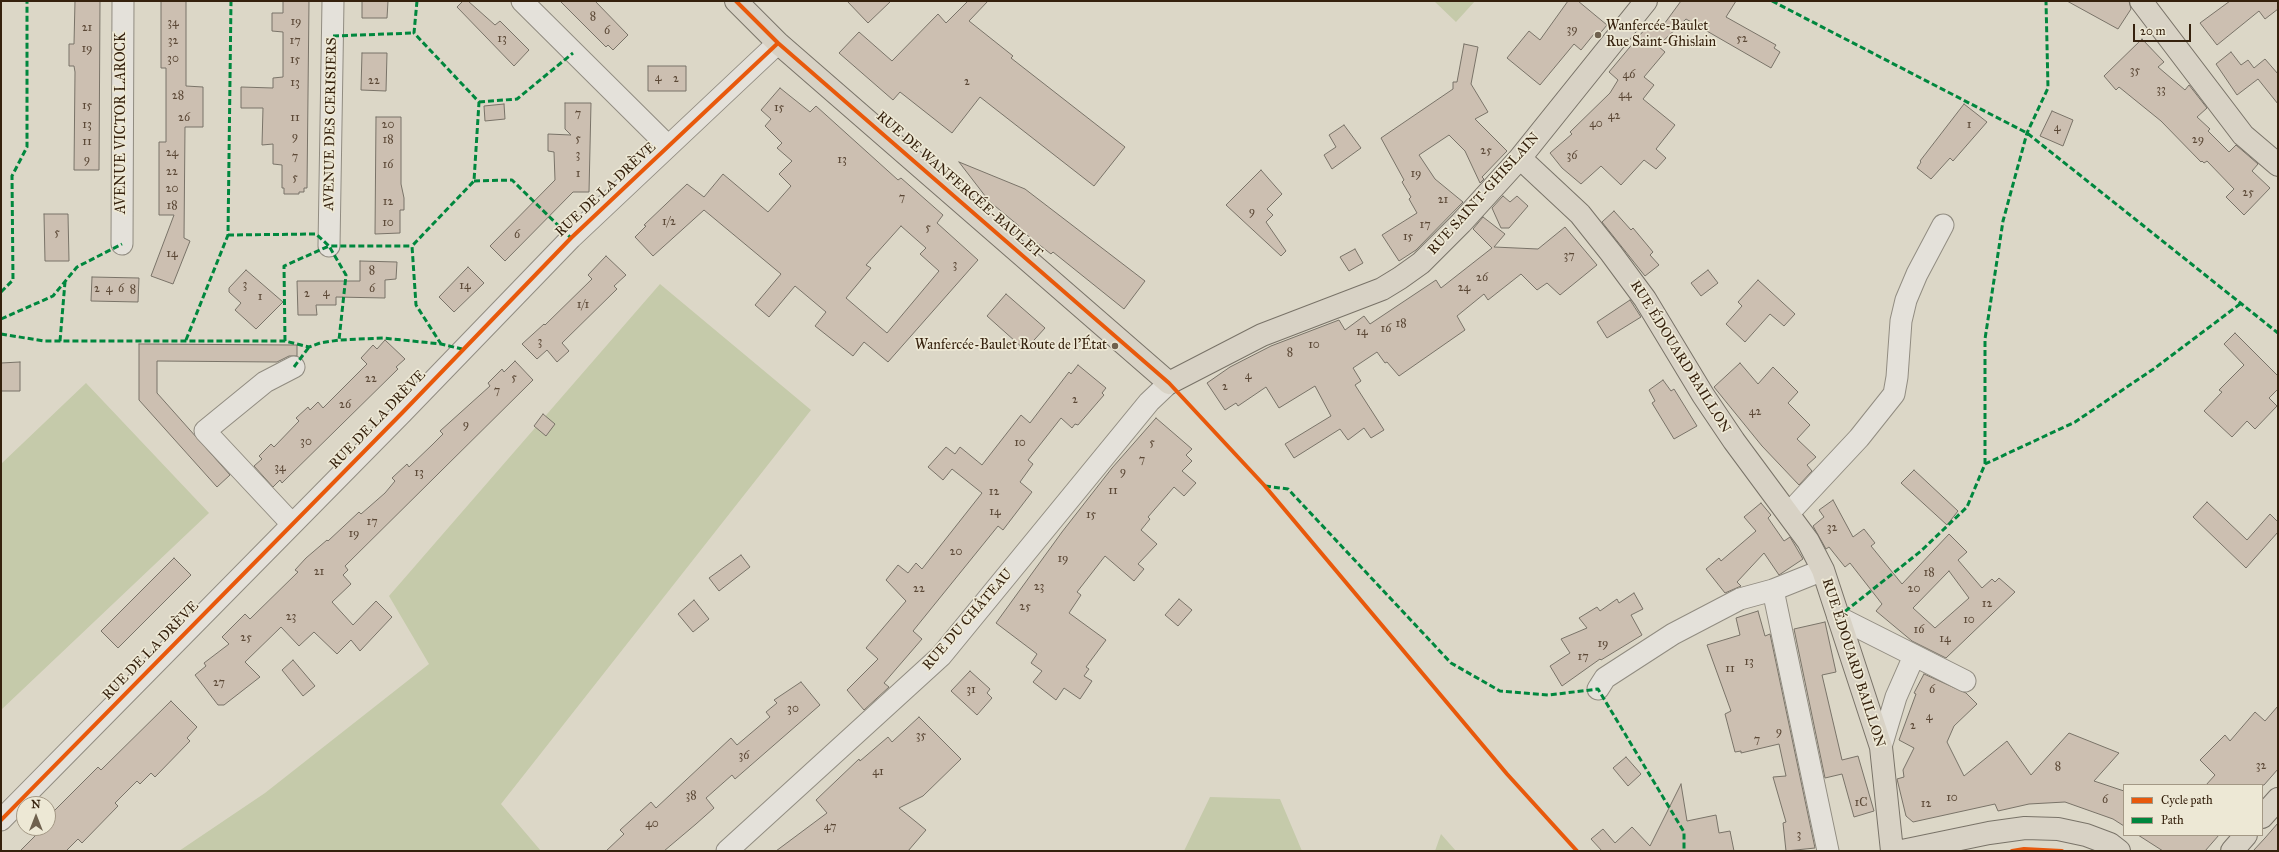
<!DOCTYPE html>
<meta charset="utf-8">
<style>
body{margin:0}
#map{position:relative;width:2279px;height:852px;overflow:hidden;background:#dcd7c7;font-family:"IM FELL Great Primer",serif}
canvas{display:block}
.frame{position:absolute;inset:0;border:2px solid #35210d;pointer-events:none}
.legend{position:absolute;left:2123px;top:784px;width:140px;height:52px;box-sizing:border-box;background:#ede8d5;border:1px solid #a39885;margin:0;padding:5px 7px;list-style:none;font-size:12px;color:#35210d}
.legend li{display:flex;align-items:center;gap:8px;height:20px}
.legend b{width:20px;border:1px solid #a39885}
.north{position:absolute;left:16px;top:796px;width:40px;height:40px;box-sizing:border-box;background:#ede8d5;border:1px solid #a39885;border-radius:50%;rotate:0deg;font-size:11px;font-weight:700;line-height:16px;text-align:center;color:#35210d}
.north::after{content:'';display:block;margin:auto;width:14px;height:18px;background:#6f614e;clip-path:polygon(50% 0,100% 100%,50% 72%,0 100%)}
.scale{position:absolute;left:2133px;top:24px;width:58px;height:18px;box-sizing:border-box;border:2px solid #35210d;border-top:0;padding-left:5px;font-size:12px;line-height:14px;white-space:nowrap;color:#35210d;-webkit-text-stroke:3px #ede8d5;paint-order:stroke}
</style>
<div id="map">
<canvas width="2279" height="852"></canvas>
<div class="frame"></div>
<ul class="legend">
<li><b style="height:5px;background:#e8590c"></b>Cycle path</li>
<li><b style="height:5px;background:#00873e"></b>Path</li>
</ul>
<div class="north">N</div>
<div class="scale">20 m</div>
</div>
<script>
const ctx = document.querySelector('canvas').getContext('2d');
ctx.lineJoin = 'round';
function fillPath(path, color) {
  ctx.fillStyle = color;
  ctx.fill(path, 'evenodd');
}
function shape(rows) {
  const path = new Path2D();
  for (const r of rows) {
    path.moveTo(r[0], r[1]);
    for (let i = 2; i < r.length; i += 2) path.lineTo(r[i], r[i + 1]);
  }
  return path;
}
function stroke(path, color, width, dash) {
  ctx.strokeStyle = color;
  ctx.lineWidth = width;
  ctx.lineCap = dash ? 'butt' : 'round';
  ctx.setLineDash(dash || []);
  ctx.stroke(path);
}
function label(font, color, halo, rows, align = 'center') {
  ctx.font = font + ' "IM FELL Great Primer",serif';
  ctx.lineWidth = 3.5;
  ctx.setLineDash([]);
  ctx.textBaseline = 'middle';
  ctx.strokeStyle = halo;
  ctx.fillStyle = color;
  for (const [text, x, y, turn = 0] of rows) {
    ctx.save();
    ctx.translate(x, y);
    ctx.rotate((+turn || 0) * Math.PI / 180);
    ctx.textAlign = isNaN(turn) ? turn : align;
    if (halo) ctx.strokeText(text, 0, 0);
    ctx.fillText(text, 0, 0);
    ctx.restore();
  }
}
const green = shape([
 [1434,1,1475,1,1456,22],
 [660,284,811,410,501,804,541,851,179,851,265,793,429,664,389,596],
 [86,383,209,513,1,710,1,464],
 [1210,797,1280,799,1302,851,1184,851],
 [1441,834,1456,851,1435,851]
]);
const building = shape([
 [75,1,100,1,99,170,74,170,75,72,74,66,69,66,69,44,74,44,75,1],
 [161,1,186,1,186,86,203,87,203,127,185,127,184,238,190,241,173,284,151,276,174,215,159,215,159,142,166,142,166,68,161,68,161,1],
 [283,1,309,1,307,188,304,188,304,192,299,192,299,194,284,194,284,188,282,188,282,165,273,164,273,144,262,145,263,108,241,108,241,87,273,88,273,78,283,77,283,32,272,31,272,13,283,13,283,1],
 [362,1,388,1,387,18,362,18,362,1],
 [463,1,468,1,495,25,500,21,529,50,514,66,457,7,463,1],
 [560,1,595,1,628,35,613,50,608,45,606,47,560,1],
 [847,1,891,1,868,23,847,1],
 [968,1,988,1,969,21,1013,56,1011,58,1125,147,1094,186,980,97,952,133,900,92,893,100,839,53,859,32,892,61,938,14,946,23,968,1],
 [1568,1,1578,1,1607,25,1597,37,1594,34,1581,50,1574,44,1540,85,1507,58,1529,31,1540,40,1568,1],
 [1681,1,1736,1,1726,17,1776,45,1774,48,1780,52,1771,68,1686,19,1658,46,1665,52,1644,77,1654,85,1643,99,1675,125,1656,149,1666,158,1656,169,1644,160,1621,185,1601,166,1581,184,1562,168,1550,153,1572,134,1570,132,1610,93,1618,80,1609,72,1650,23,1659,31,1681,1],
 [2067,1,2129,1,2131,9,2118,29,2067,1],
 [2230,1,2278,1,2278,9,2265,19,2259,11,2217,45,2200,23,2230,1],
 [2142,39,2164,62,2158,67,2185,90,2189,85,2207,108,2197,117,2210,129,2208,131,2229,152,2236,145,2258,164,2252,171,2270,188,2244,215,2226,197,2234,189,2207,161,2204,163,2202,161,2201,162,2161,121,2119,87,2116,90,2104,76,2142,39],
 [1464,44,1478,47,1471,84,1488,112,1475,119,1507,151,1482,177,1484,179,1480,183,1465,151,1449,135,1419,155,1435,179,1463,202,1416,250,1399,261,1382,235,1417,213,1409,199,1411,197,1402,182,1404,180,1381,138,1453,89,1453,82,1457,82,1464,44],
 [2231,52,2241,65,2248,60,2254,68,2265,59,2278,74,2278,104,2258,79,2237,95,2216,64,2231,52],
 [362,53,387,53,386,91,361,90,362,53],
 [648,66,686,66,686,91,648,91,648,66],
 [780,88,810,112,816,106,898,180,901,178,943,215,937,223,978,260,888,362,864,342,853,356,815,326,826,312,795,286,769,317,755,305,781,274,704,210,653,256,635,237,646,226,644,225,687,184,704,197,723,174,768,212,791,186,779,174,792,161,777,148,782,143,765,126,771,119,761,110,780,88],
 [901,226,926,248,920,254,939,271,887,333,846,298,871,268,866,265,901,226],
 [565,103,591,103,589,192,573,192,505,261,490,246,555,180,554,152,548,151,548,134,571,135,565,129,565,103],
 [504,104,505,119,485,121,484,106,504,104],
 [1964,104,1987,122,1953,161,1950,158,1931,179,1917,168,1921,162,1920,161,1964,104],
 [2052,111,2073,120,2063,146,2040,136,2052,111],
 [376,117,401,117,401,184,404,198,404,210,400,210,400,233,375,234,376,117],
 [1344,125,1361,148,1332,169,1324,155,1336,147,1329,135,1344,125],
 [959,162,1025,189,1145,281,1124,309,1053,252,1051,254,1018,228,1019,226,989,201,959,162],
 [1261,170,1282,194,1267,209,1273,215,1266,222,1286,251,1281,256,1226,205,1261,170],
 [1503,196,1510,202,1517,196,1528,206,1509,228,1501,228,1492,208,1503,196],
 [1614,211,1631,230,1633,228,1653,252,1650,255,1659,265,1645,276,1602,222,1614,211],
 [44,214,68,214,69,261,45,261,44,214],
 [1483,217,1505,234,1494,247,1538,249,1565,227,1597,265,1560,295,1547,283,1537,290,1521,274,1488,300,1484,294,1457,316,1465,330,1399,376,1387,362,1385,363,1377,352,1353,368,1361,381,1355,385,1384,430,1371,438,1364,428,1348,440,1340,429,1294,458,1285,444,1331,416,1315,386,1279,408,1266,387,1238,406,1236,403,1225,410,1207,383,1230,367,1271,346,1339,320,1345,330,1364,316,1370,324,1436,280,1441,288,1492,248,1473,229,1483,217],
 [1355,249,1363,263,1349,271,1340,257,1355,249],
 [606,256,626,275,614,286,617,289,562,343,569,351,557,362,547,350,537,359,522,344,544,324,545,325,592,279,588,275,606,256],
 [360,261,397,262,396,279,385,280,385,298,336,297,336,305,316,305,317,315,298,315,297,281,360,281,360,261],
 [468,267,484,283,454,312,439,297,468,267],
 [246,270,283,302,256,329,235,310,241,303,229,292,229,288,246,270],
 [1708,270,1718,283,1701,296,1691,283,1708,270],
 [92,277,139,278,138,302,91,301,92,277],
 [1758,280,1795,314,1784,326,1770,314,1745,342,1726,324,1742,306,1738,302,1758,280],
 [1006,294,1045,328,1025,350,987,316,1006,294],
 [1630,300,1641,317,1607,338,1597,322,1630,300],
 [2235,333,2278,376,2278,389,2269,398,2277,406,2255,429,2247,421,2232,437,2204,411,2222,392,2219,390,2244,365,2224,344,2235,333],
 [385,340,405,359,396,367,398,369,282,483,280,480,273,487,254,466,262,459,259,456,271,444,274,447,299,421,296,418,308,407,310,410,318,402,323,408,367,364,361,358,373,345,377,349,385,340],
 [139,344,297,345,297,356,289,356,277,362,157,361,157,393,230,475,217,487,139,400,139,344],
 [515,361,533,380,345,566,348,570,343,575,351,584,332,602,353,625,376,601,392,617,360,651,351,640,337,654,314,632,299,646,281,627,245,662,260,677,224,705,218,705,195,675,206,666,204,663,229,644,222,637,245,614,250,619,298,572,295,570,306,558,327,540,328,541,359,512,361,514,385,493,395,481,392,478,407,464,409,467,432,445,443,434,440,431,490,386,488,383,502,369,504,372,515,361],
 [20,362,20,391,1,391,1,363,20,362],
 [1740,363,1758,384,1773,367,1798,392,1788,403,1810,425,1797,439,1816,457,1807,465,1812,471,1799,485,1762,446,1714,387,1740,363],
 [1078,365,1106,388,1102,393,1104,395,1078,425,1075,424,1072,428,1061,418,1028,460,1033,464,1020,482,1032,492,1003,530,998,526,913,631,922,639,884,683,889,687,864,710,847,690,878,659,866,648,906,601,886,580,898,565,908,573,916,563,922,569,982,493,952,469,943,480,928,467,946,447,955,454,960,447,982,465,1021,415,1030,423,1069,372,1071,374,1078,365],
 [1663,380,1671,391,1674,389,1697,426,1674,439,1652,403,1655,401,1649,390,1663,380],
 [543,414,555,424,546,436,534,426,543,414],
 [1156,418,1192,449,1186,455,1192,461,1182,471,1196,483,1184,496,1174,487,1148,517,1150,519,1141,530,1157,544,1138,564,1144,569,1134,581,1105,556,1077,592,1081,595,1069,613,1106,640,1086,667,1089,669,1084,676,1092,681,1080,699,1064,688,1056,700,1033,682,1042,671,1031,663,1037,654,996,623,1062,532,1112,468,1156,418],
 [1914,470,1958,511,1947,525,1901,483,1914,470],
 [1833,500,1853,537,1864,529,1875,543,1871,546,1902,584,1949,534,1967,552,1958,560,1982,588,1992,579,1995,582,1999,578,2015,592,1946,658,1912,641,1876,611,1882,604,1850,563,1845,567,1829,547,1826,549,1813,526,1824,517,1819,510,1833,500],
 [1949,571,1969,598,1935,628,1913,608,1949,571],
 [2207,502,2247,540,2270,514,2278,522,2278,532,2246,568,2193,517,2207,502],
 [1761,503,1771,515,1768,518,1784,541,1790,537,1803,559,1779,575,1764,553,1737,582,1741,586,1725,593,1706,569,1719,558,1721,561,1756,531,1744,517,1761,503],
 [741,555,750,567,719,591,709,578,741,555],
 [174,558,191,575,118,648,101,631,174,558],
 [1634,593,1643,609,1631,615,1642,635,1601,660,1600,659,1562,686,1550,666,1570,653,1561,639,1587,628,1579,618,1597,607,1600,611,1617,599,1619,603,1634,593],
 [1179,599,1192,610,1178,626,1165,615,1179,599],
 [694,600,709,619,693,632,678,614,694,600],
 [1758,611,1765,636,1770,634,1815,848,1786,851,1783,823,1786,822,1773,777,1786,776,1779,744,1741,753,1741,751,1735,752,1725,714,1731,711,1707,645,1740,635,1736,618,1758,611],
 [1825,622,1836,672,1822,675,1842,760,1858,756,1874,811,1854,817,1842,774,1825,778,1794,629,1825,622],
 [293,660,315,686,303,696,282,670,293,660],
 [970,671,990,689,987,693,992,698,977,715,951,691,970,671],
 [1924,674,1966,693,1977,704,1954,726,1947,742,1964,776,2007,741,2031,775,2069,733,2119,753,2094,781,2124,791,2124,826,2113,819,2065,802,2029,804,1998,811,1995,804,1913,822,1906,816,1897,779,1904,777,1903,770,1914,748,1899,740,1916,694,1914,693,1924,674],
 [801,682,820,705,735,779,732,775,706,798,714,808,696,824,664,851,606,851,624,834,620,830,651,802,656,808,731,738,737,745,770,717,766,712,777,703,774,700,801,682],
 [171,701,197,727,187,738,190,741,155,777,151,773,140,784,137,781,115,803,118,806,82,843,78,839,66,851,20,851,43,828,48,828,48,817,98,767,101,770,171,701],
 [2278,706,2278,769,2264,785,2206,785,2215,775,2200,760,2225,735,2230,741,2255,712,2265,721,2278,706],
 [919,717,961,759,923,796,899,808,926,830,908,851,776,851,827,813,816,800,859,759,860,761,888,737,892,742,919,717],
 [1626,757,1641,774,1628,786,1613,768,1626,757],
 [1681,784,1687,821,1716,815,1719,833,1730,831,1734,851,1602,851,1591,839,1603,829,1615,843,1632,827,1650,846,1681,784],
 [2278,823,2278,851,2253,851,2265,838,2278,823],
 [2138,835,2219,835,2205,851,2163,851,2138,835]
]);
const minor = shape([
 [522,1,668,146],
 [122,244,123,1],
 [329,246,333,1],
 [1788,514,1859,438,1894,394,1897,377,1901,321,1906,300,1917,274,1943,225],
 [291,523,205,431,265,382,294,367],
 [1773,590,1828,851],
 [1838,617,1965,681],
 [1598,689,1605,678,1673,634,1740,599,1773,590,1823,570],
 [1881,747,1896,697,1914,656],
 [1,820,402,413,571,238,778,43],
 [727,851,941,656,1149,402,1169,383]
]);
const major = shape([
 [736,1,778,43,1169,383,1262,335,1382,289,1400,278,1421,263,1461,223,1520,158,1646,1],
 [2141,1,2243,135,2278,165],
 [1520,158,1580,214,1611,253,1645,299,1703,395,1734,441,1808,541,1823,570,1881,747,1892,851],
 [2262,817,2278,799],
 [1902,851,1989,833,2025,828,2058,829,2086,835,2110,844,2119,851],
 [2232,851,2246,835]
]);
const quiet = shape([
 [417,1,414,33,479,102,474,181,412,246,416,305,441,344],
 [1772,1,2027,133,2278,333],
 [333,36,414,33],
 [479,102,517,99,573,53],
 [474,181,512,180,571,238],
 [228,235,316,234,329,246,412,246],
 [1,292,13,280,12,176,27,147,27,1],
 [1,319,53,296,77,267,122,244],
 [1,334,44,341,285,341,309,347,320,343,339,340,383,338,441,344,462,349],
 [186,340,228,235,231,1],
 [60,341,65,282],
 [285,341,284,266,329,246,346,275,339,340],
 [294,367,309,347],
 [1985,464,1985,339,2003,221,2027,133,2048,88,2046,1],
 [1265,486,1288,489,1451,663,1500,691,1549,695,1598,689,1684,832,1684,851],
 [1838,617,1921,551,1967,507,1985,464,2075,422,2155,368,2240,304]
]);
const cycleway = shape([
 [736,1,778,43,1169,383,1264,485,1507,774,1577,851],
 [1,820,402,413,571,238,778,43],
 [2012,851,2024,849,2062,851]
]);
const markers = [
 [1598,35,4,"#6f614e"],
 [1115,346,4,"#6f614e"]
];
const numberNames = [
 ["8",593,17],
 ["19",296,22],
 ["34",173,23],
 ["21",87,28],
 ["39",1572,30],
 ["6",607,31],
 ["13",502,39],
 ["52",1742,39],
 ["32",173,41],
 ["17",295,41],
 ["19",87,49],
 ["30",173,59],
 ["15",295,60],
 ["35",2135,71],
 ["46",1629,75],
 ["4",658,78],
 ["2",676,79],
 ["22",374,81],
 ["2",967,82],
 ["13",295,83],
 ["33",2161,90],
 ["44",1625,95],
 ["28",178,96],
 ["15",87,106],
 ["15",779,108],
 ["7",578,114],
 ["42",1614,116],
 ["26",184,118],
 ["11",295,118],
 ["40",1596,124],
 ["13",87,125],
 ["20",388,125],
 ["1",1969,125],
 ["4",2057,128],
 ["9",295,137],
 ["5",578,139],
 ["18",388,140],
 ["29",2198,140],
 ["11",87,142],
 ["25",1486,151],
 ["24",172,153],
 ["3",578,155],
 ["36",1572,156],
 ["7",295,157],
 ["9",87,160],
 ["13",842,160],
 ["16",388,165],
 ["22",172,172],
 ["1",578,174],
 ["19",1416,174],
 ["5",295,178],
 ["20",172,189],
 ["25",2248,193],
 ["7",902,198],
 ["21",1443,200],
 ["12",388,202],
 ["18",172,206],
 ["9",1252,212],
 ["1/2",669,222],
 ["10",388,223],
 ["17",1425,225],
 ["5",928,228],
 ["5",57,233],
 ["6",517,235],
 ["15",1408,237],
 ["14",172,254],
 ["37",1569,256],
 ["3",955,265],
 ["8",372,271],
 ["26",1482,278],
 ["3",245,285],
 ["14",465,286],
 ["24",1464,288],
 ["2",97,289],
 ["4",109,289],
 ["6",121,289],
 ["6",372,289],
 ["8",133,290],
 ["4",326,293],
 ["2",307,294],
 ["1",260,297],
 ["1/1",583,305],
 ["18",1401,324],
 ["16",1386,329],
 ["14",1362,332],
 ["3",540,342],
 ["10",1314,345],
 ["8",1290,353],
 ["4",1248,376],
 ["5",514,378],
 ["22",371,379],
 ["2",1225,387],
 ["7",497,391],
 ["2",1075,400],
 ["26",345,405],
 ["42",1755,412],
 ["9",466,425],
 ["30",306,442],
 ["10",1020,443],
 ["5",1152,443],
 ["7",1142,460],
 ["34",280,468],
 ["9",1123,472],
 ["13",419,473],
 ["11",1113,491],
 ["12",994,492],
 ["14",995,512],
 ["15",1091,515],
 ["17",372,522],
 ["32",1832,528],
 ["19",354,534],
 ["20",956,552],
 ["19",1063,559],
 ["21",319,572],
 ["18",1929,573],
 ["23",1039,587],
 ["22",919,589],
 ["20",1914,589],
 ["12",1987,604],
 ["25",1025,607],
 ["23",291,617],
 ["10",1969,620],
 ["16",1919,630],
 ["25",246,638],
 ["14",1945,639],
 ["19",1603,644],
 ["17",1583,657],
 ["13",1749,662],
 ["11",1730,669],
 ["27",219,683],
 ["31",971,690],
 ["6",1932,690],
 ["30",793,709],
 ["4",1929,717],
 ["2",1913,726],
 ["9",1779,732],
 ["35",921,736],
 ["7",1757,740],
 ["36",744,756],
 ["32",2261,766],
 ["8",2058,767],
 ["41",878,772],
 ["38",691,796],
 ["10",1952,798],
 ["6",2105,800],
 ["1C",1861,803],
 ["12",1926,804],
 ["40",652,824],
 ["47",830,827],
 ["3",1799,835]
];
const poiNames = [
 ["Wanfercée-Baulet",1606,27],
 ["Rue Saint-Ghislain",1606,43],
 ["Wanfercée-Baulet Route de l'État",1107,346,"right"]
];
const streetNames = [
 ["AVENUE VICTOR LAROCK",122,123,-90],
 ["AVENUE DES CERISIERS",331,124,-89],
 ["RUE DE WANFERCÉE-BAULET",959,185,41],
 ["RUE DE LA DRÈVE",606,190,-43],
 ["RUE SAINT-GHISLAIN",1484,194,-48],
 ["RUE ÉDOUARD BAILLON",1680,357,58],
 ["RUE DE LA DRÈVE",378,420,-46],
 ["RUE DU CHÂTEAU",968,620,-49],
 ["RUE DE LA DRÈVE",151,651,-46],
 ["RUE ÉDOUARD BAILLON",1853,663,72]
];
fillPath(green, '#c5caaa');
fillPath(building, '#ccbfb1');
stroke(building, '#797368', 1);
stroke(minor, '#918c81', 23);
stroke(major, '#797368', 24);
stroke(minor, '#e4e1da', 21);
stroke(major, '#d8d2c5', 22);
stroke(quiet, '#00873e', 3, [6, 3]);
stroke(cycleway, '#e8590c', 4);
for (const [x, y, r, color] of markers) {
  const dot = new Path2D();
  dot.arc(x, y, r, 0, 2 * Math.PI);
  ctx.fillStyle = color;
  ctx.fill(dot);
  stroke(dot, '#ede8d5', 1.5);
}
label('12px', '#5b4836', null, numberNames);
label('14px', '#35210d', '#ede8d5', poiNames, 'left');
label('14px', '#35210d', '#ede8d5', streetNames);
</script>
